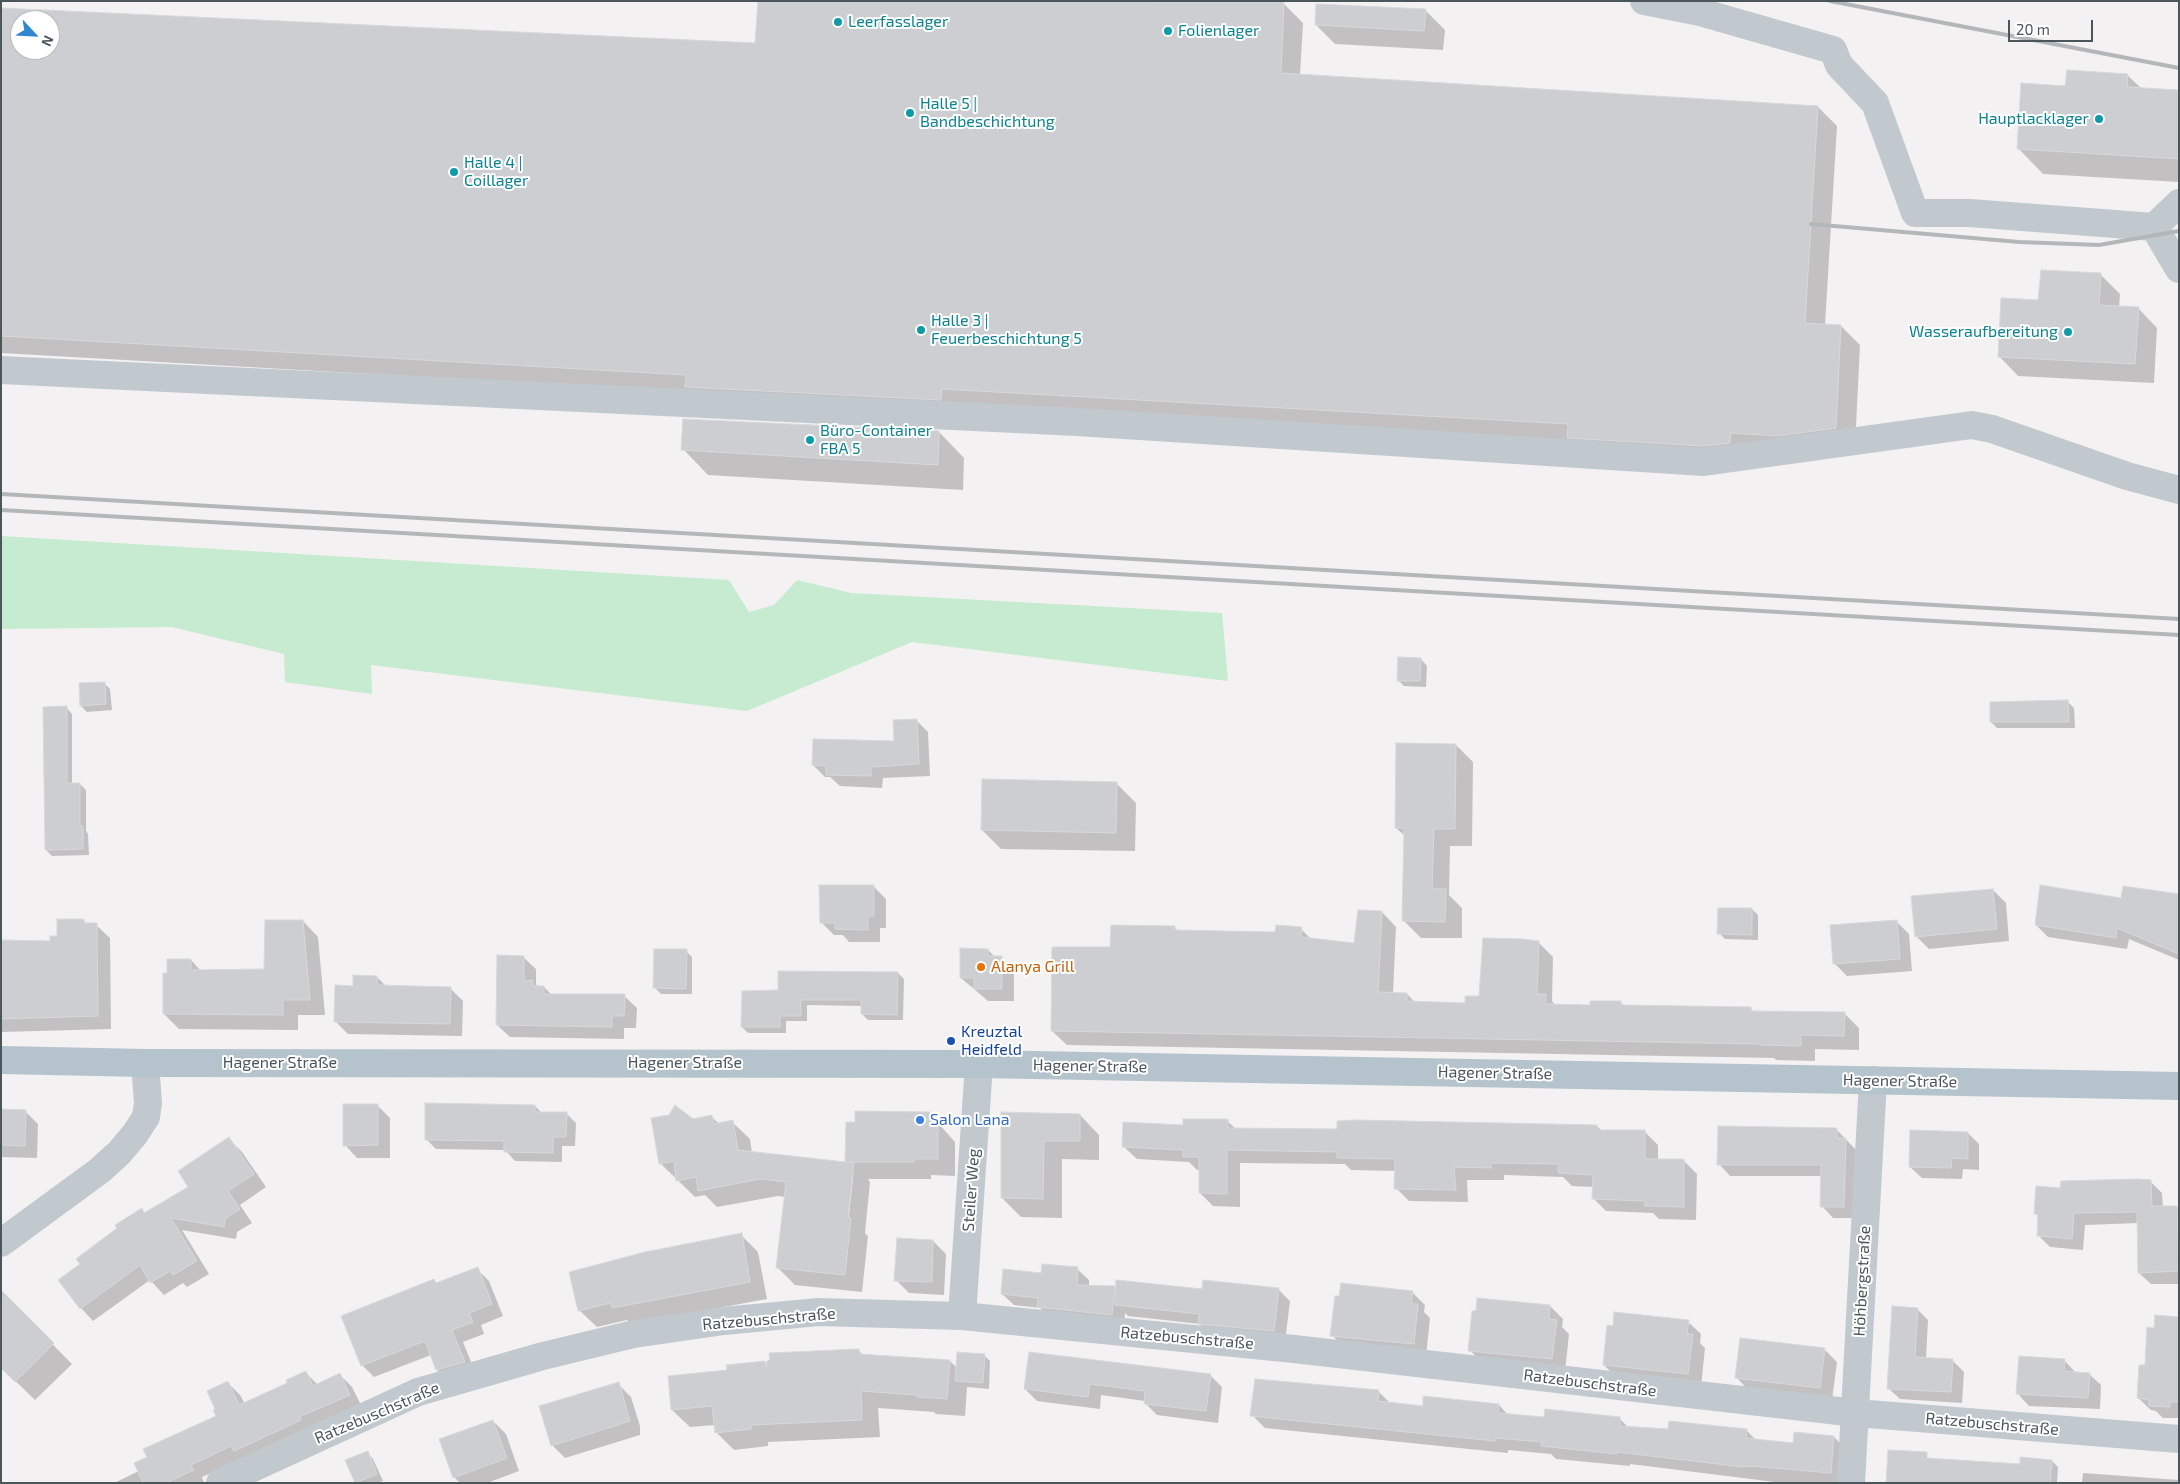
<!DOCTYPE html>
<meta charset="utf-8">
<style>
body{margin:0}
#map{position:relative;width:2180px;height:1484px;overflow:hidden;background:#f3f1f2;font-family:"Exo 2",sans-serif}
canvas{display:block}
.frame{position:absolute;inset:0;border:2px solid #4b565c;pointer-events:none}
.north{position:absolute;left:10px;top:10px;width:50px;height:50px;box-sizing:border-box;background:#fff;border:1px solid #b7bbbe;border-radius:50%;rotate:115deg;font-size:14px;font-weight:700;line-height:20px;text-align:center;color:#4b565c}
.north::after{content:'';display:block;margin:auto;width:18px;height:22px;background:#3086cf;clip-path:polygon(50% 0,100% 100%,50% 72%,0 100%)}
.scale{position:absolute;left:2008px;top:20px;width:85px;height:22px;box-sizing:border-box;border:2px solid #4b565c;border-top:0;padding-left:6px;font-size:15px;line-height:18px;white-space:nowrap;color:#4b565c;-webkit-text-stroke:4px #fff;paint-order:stroke}
</style>
<div id="map">
<canvas width="2180" height="1484"></canvas>
<div class="frame"></div>
<div class="north">N</div>
<div class="scale">20 m</div>
</div>
<script>
const ctx = document.querySelector('canvas').getContext('2d');
ctx.lineJoin = 'round';
function fillPath(path, color) {
  ctx.fillStyle = color;
  ctx.fill(path, 'evenodd');
}
function shape(rows) {
  const path = new Path2D();
  for (const r of rows) {
    path.moveTo(r[0], r[1]);
    for (let i = 2; i < r.length; i += 2) path.lineTo(r[i], r[i + 1]);
  }
  return path;
}
function stroke(path, color, width, dash) {
  ctx.strokeStyle = color;
  ctx.lineWidth = width;
  ctx.lineCap = dash ? 'butt' : 'round';
  ctx.setLineDash(dash || []);
  ctx.stroke(path);
}
function label(font, color, halo, rows, align = 'center') {
  ctx.font = font + ' "Exo 2",sans-serif';
  ctx.lineWidth = 4;
  ctx.setLineDash([]);
  ctx.textBaseline = 'middle';
  ctx.strokeStyle = halo;
  ctx.fillStyle = color;
  for (const [text, x, y, turn = 0] of rows) {
    ctx.save();
    ctx.translate(x, y);
    ctx.rotate((+turn || 0) * Math.PI / 180);
    ctx.textAlign = isNaN(turn) ? turn : align;
    if (halo) ctx.strokeText(text, 0, 0);
    ctx.fillText(text, 0, 0);
    ctx.restore();
  }
}
const green = shape([
 [1,536,729,580,749,612,774,605,797,580,851,593,1222,613,1228,681,912,642,747,711,371,665,372,694,285,682,284,654,172,627,1,629]
]);
const shadow = shape([
 [759,1,1231,1,1283,3,1303,23,1300,75,1818,107,1837,126,1825,325,1841,326,1860,345,1855,447,1797,455,1,353,1,10,757,45],
 [20,20,50,20,50,50,20,50],
 [1426,11,1445,30,1443,50,1335,44,1316,25],
 [2127,75,2142,89,2179,91,2179,182,2043,174,2018,148,2067,87],
 [2101,275,2120,294,2119,307,2138,308,2157,328,2154,383,2018,376,1999,356,2040,302],
 [939,432,964,458,963,490,708,475,683,449],
 [1421,659,1427,666,1426,687,1404,686,1398,680],
 [104,683,110,689,112,710,87,712,81,706],
 [2068,702,2074,708,2075,728,1997,728,1991,722],
 [66,707,72,714,72,784,80,784,86,790,86,831,88,834,89,855,52,856,46,850],
 [916,720,928,732,930,776,883,778,882,788,840,786,830,777,825,777,813,765,895,742],
 [1456,745,1473,762,1472,846,1450,846,1449,895,1462,908,1462,938,1421,938,1403,920,1405,836,1396,828],
 [1117,784,1136,803,1135,851,1001,849,982,830],
 [873,886,886,899,886,928,880,928,880,942,849,942,843,935,834,935,821,922],
 [1993,890,2006,903,2009,941,1929,949,1916,936],
 [2179,896,2179,960,2129,939,2127,949,2048,937,2036,925,2122,899],
 [1752,909,1758,915,1758,940,1725,939,1719,933],
 [1382,912,1396,927,1393,994,1407,994,1416,1003,1466,1004,1480,997,1538,942,1553,957,1552,1001,1556,1006,1591,1007,1620,1002,1624,1006,1750,1008,1754,1012,1844,1013,1859,1028,1859,1050,1815,1049,1815,1061,1776,1060,1774,1058,1067,1045,1052,1031,1112,949,1175,928,1178,931,1276,933,1301,929,1312,940,1356,944],
 [83,920,88,925,96,925,110,938,111,1029,1,1032,1,941,52,943],
 [303,921,318,937,325,1015,298,1015,298,1030,179,1029,164,1014,191,960,201,971,265,970],
 [1896,921,1909,934,1912,971,1847,976,1835,964],
 [988,950,995,957,1001,957,1014,970,1014,1001,988,1001,961,978],
 [686,951,692,957,692,994,661,994,655,988],
 [523,957,536,969,536,985,544,987,552,995,624,996,637,1008,636,1028,624,1028,624,1039,510,1037,497,1025],
 [898,973,904,979,903,1020,868,1020,862,1014,862,1006,807,1005,807,1021,786,1021,786,1033,748,1033,742,1027,779,992],
 [377,977,387,987,450,988,463,1001,462,1036,348,1034,336,1022,354,987],
 [377,1105,390,1118,390,1158,357,1158,345,1145],
 [535,1106,542,1113,567,1114,576,1123,575,1146,562,1146,562,1162,515,1161,505,1150,436,1149,426,1139],
 [1,1110,25,1111,38,1124,37,1158,1,1157],
 [929,1113,955,1142,955,1176,931,1175,931,1179,868,1179,870,1182,865,1233,868,1236,862,1292,795,1285,778,1268,785,1197,778,1196,717,1207,705,1195,695,1197,661,1164,653,1119,692,1120,712,1117,719,1124,732,1122,750,1139,752,1153,847,1163,847,1123],
 [851,1178,853,1178,848,1224,846,1223],
 [1002,1113,1080,1115,1099,1135,1099,1160,1062,1159,1062,1218,1021,1217,1002,1198],
 [1227,1121,1236,1129,1338,1130,1597,1126,1602,1131,1645,1132,1658,1145,1658,1160,1684,1161,1697,1174,1696,1220,1659,1219,1653,1213,1606,1211,1593,1198,1594,1187,1572,1186,1563,1177,1504,1175,1504,1180,1467,1180,1468,1202,1409,1201,1396,1188,1396,1171,1351,1170,1345,1164,1240,1163,1240,1207,1213,1206,1200,1193,1200,1170,1197,1170,1189,1162,1137,1159,1123,1146,1184,1126],
 [1837,1130,1857,1151,1855,1218,1833,1218,1822,1206,1822,1176,1730,1176,1719,1164],
 [1968,1133,1979,1144,1979,1170,1963,1169,1962,1179,1922,1178,1910,1167],
 [229,1139,242,1152,266,1187,240,1205,252,1223,237,1232,236,1239,182,1230,209,1274,187,1287,183,1283,164,1295,150,1280,93,1321,81,1308,82,1265,142,1210,145,1214,190,1187],
 [2151,1182,2162,1193,2163,1207,2176,1207,2179,1210,2179,1284,2151,1284,2139,1273,2139,1223,2085,1225,2083,1250,2050,1247,2038,1235,2039,1217,2035,1213,2062,1189],
 [741,1235,758,1252,767,1299,631,1324,627,1320,597,1327,579,1310],
 [933,1241,946,1254,944,1295,909,1293,896,1280],
 [477,1269,489,1281,503,1316,481,1325,484,1334,463,1342,476,1374,449,1382,437,1370,431,1355,374,1377,362,1365,434,1281,437,1284],
 [1077,1269,1089,1280,1089,1287,1115,1288,1117,1289,1278,1289,1290,1301,1285,1342,1211,1335,1200,1324,1128,1316,1125,1313,1124,1326,1050,1318,1040,1308,1014,1305,1002,1294,1042,1274],
 [1,1292,72,1364,35,1400,1,1367],
 [1412,1292,1425,1305,1424,1312,1430,1318,1426,1357,1345,1348,1332,1335],
 [1550,1306,1563,1319,1562,1327,1569,1334,1565,1372,1482,1363,1470,1350],
 [1917,1309,1928,1320,1926,1359,1953,1361,1964,1372,1962,1403,1900,1399,1888,1388],
 [2179,1318,2179,1418,2163,1418,2156,1411,2151,1410,2138,1398,2155,1329],
 [1688,1322,1701,1334,1700,1343,1705,1348,1701,1387,1617,1378,1604,1365],
 [1824,1349,1837,1362,1832,1400,1749,1391,1737,1378],
 [859,1351,864,1356,950,1361,957,1368,984,1355,990,1361,989,1389,967,1387,965,1416,936,1414,934,1412,878,1408,880,1437,768,1442,768,1446,734,1450,716,1432,715,1425,690,1427,672,1410,728,1371,764,1362,767,1365],
 [1030,1353,1210,1375,1222,1387,1218,1423,1157,1415,1145,1403,1145,1401,1101,1395,1100,1409,1037,1401,1025,1389],
 [2064,1360,2076,1373,2089,1374,2101,1385,2100,1409,2029,1406,2018,1394],
 [305,1372,318,1385,340,1375,352,1387,362,1407,202,1477,204,1483,114,1483,139,1471,217,1416,228,1383,240,1395,245,1404,289,1384],
 [618,1384,631,1397,640,1426,640,1435,565,1458,552,1445],
 [1378,1391,1390,1403,1424,1407,1499,1405,1508,1415,1545,1418,1619,1418,1629,1428,1669,1431,1746,1430,1756,1440,1794,1444,1834,1437,1847,1450,1844,1483,1783,1483,1630,1464,1630,1466,1556,1459,1551,1454,1508,1450,1508,1453,1265,1428,1252,1415],
 [493,1421,506,1434,519,1471,487,1483,460,1483,454,1477],
 [367,1452,373,1459,383,1481,377,1483,356,1483,347,1461],
 [2052,1461,2058,1467,2057,1483,2019,1483],
 [2083,1473,2179,1480,2179,1483,2082,1483]
]);
const building = shape([
 [758,1,1284,2,1281,73,1818,106,1805,323,1841,325,1836,428,1777,436,1731,433,1730,443,1703,446,1567,438,1568,424,942,389,941,400,685,387,686,375,1,336,1,8,755,43,758,1],
 [20,20,50,20,50,50,20,50,20,20],
 [1316,4,1426,9,1424,31,1315,25,1316,4],
 [2067,70,2128,74,2127,87,2179,90,2179,159,2017,149,2021,83,2065,86,2067,70],
 [2041,270,2101,273,2099,305,2139,307,2135,364,1998,357,2001,298,2038,300,2041,270],
 [683,419,939,431,938,465,681,450,683,419],
 [1398,657,1421,658,1420,681,1397,681,1398,657],
 [105,682,106,704,80,706,79,683,105,682],
 [2068,700,2069,722,1990,722,1990,702,2068,700],
 [67,706,67,783,80,783,80,826,83,826,83,849,45,850,43,707,67,706],
 [917,719,919,764,871,767,871,776,826,775,826,766,812,765,813,739,894,741,893,720,917,719],
 [1396,743,1456,744,1455,829,1434,829,1432,889,1446,889,1445,922,1402,921,1404,828,1395,828,1396,743],
 [982,779,1117,782,1116,833,981,830,982,779],
 [819,885,874,885,874,916,868,916,868,930,835,929,835,923,820,923,819,885],
 [2040,885,2121,898,2123,886,2179,894,2179,954,2117,928,2116,938,2035,925,2040,885],
 [1993,889,1997,929,1915,937,1911,896,1993,889],
 [1718,908,1752,908,1752,935,1717,934,1718,908],
 [1358,910,1382,911,1378,992,1407,993,1407,1001,1465,1003,1465,996,1479,996,1483,938,1523,939,1539,941,1537,994,1546,994,1546,1004,1590,1005,1590,1001,1621,1001,1621,1005,1751,1007,1751,1011,1845,1012,1844,1036,1801,1035,1801,1046,1760,1045,1760,1044,1051,1031,1052,947,1110,947,1111,925,1175,926,1175,930,1275,932,1276,925,1302,927,1301,937,1354,943,1358,910],
 [57,919,84,919,84,923,97,923,98,1016,1,1019,1,940,50,941,50,936,57,936,57,919],
 [265,920,303,920,310,1000,283,1000,283,1015,163,1014,163,973,167,973,167,959,191,959,191,970,264,969,265,920],
 [1897,920,1900,959,1833,964,1830,925,1897,920],
 [960,948,988,949,988,956,1002,956,1002,989,974,989,974,978,960,978,960,948],
 [654,949,687,949,686,989,653,988,654,949],
 [497,955,524,956,524,981,533,980,533,986,544,986,544,994,625,994,624,1016,612,1016,612,1027,496,1025,497,955],
 [778,971,898,972,897,1015,861,1014,861,1000,801,1000,801,1016,780,1016,780,1027,741,1027,742,991,778,990,778,971],
 [353,975,377,976,377,985,451,987,450,1024,334,1022,335,985,353,986,353,975],
 [425,1103,535,1105,535,1112,567,1112,566,1137,553,1137,553,1153,504,1152,504,1141,425,1140,425,1103],
 [343,1104,378,1104,378,1145,343,1146,343,1104],
 [675,1105,693,1119,712,1115,714,1124,733,1120,738,1150,845,1162,846,1122,855,1122,855,1111,930,1112,930,1123,938,1123,938,1159,914,1159,914,1162,847,1162,854,1163,848,1217,851,1218,845,1275,776,1268,786,1182,760,1179,698,1191,696,1177,676,1181,674,1161,659,1164,651,1118,669,1115,675,1105],
 [1,1109,26,1110,25,1146,1,1145,1,1109],
 [1001,1112,1080,1114,1080,1141,1044,1141,1043,1199,1001,1198,1001,1112],
 [1183,1119,1228,1119,1228,1128,1337,1129,1337,1121,1355,1120,1597,1125,1597,1130,1645,1130,1645,1159,1684,1159,1684,1207,1645,1206,1645,1201,1592,1199,1593,1175,1558,1173,1558,1164,1491,1163,1491,1168,1454,1167,1456,1190,1394,1189,1395,1159,1337,1158,1337,1152,1227,1150,1227,1194,1199,1193,1199,1157,1183,1157,1183,1150,1122,1147,1123,1122,1183,1125,1183,1119],
 [1718,1126,1837,1128,1837,1138,1846,1138,1844,1207,1820,1207,1821,1165,1717,1165,1718,1126],
 [1910,1130,1968,1132,1968,1159,1952,1158,1951,1168,1909,1167,1910,1130],
 [229,1137,254,1174,228,1191,240,1209,225,1219,224,1227,171,1218,197,1261,173,1275,170,1271,150,1283,140,1265,80,1309,58,1280,80,1264,76,1259,117,1228,115,1225,142,1208,144,1213,188,1187,178,1171,229,1137],
 [2138,1179,2151,1180,2152,1206,2177,1206,2179,1271,2138,1273,2137,1212,2074,1213,2072,1239,2037,1236,2038,1214,2034,1214,2036,1186,2060,1188,2061,1181,2138,1179],
 [742,1233,750,1282,612,1308,611,1303,578,1311,569,1272,645,1252,742,1233],
 [897,1238,933,1240,932,1282,894,1281,897,1238],
 [1042,1264,1078,1267,1077,1285,1115,1286,1112,1315,1037,1307,1038,1298,1001,1294,1003,1269,1041,1273,1042,1264],
 [478,1267,492,1304,469,1313,473,1322,452,1330,465,1362,436,1370,425,1341,361,1366,341,1316,434,1279,436,1283,478,1267],
 [1116,1280,1202,1289,1203,1280,1279,1288,1274,1331,1198,1324,1199,1314,1115,1305,1116,1280],
 [1341,1283,1413,1291,1411,1304,1418,1304,1414,1344,1330,1336,1335,1296,1339,1296,1341,1283],
 [1,1290,54,1343,15,1382,1,1368,1,1290],
 [1477,1298,1550,1305,1549,1319,1557,1320,1552,1359,1468,1351,1472,1311,1476,1311,1477,1298],
 [1892,1306,1918,1308,1915,1357,1953,1359,1951,1392,1887,1389,1892,1306],
 [1614,1312,1689,1320,1687,1334,1693,1334,1688,1374,1603,1365,1607,1325,1613,1326,1614,1312],
 [2155,1315,2179,1317,2179,1402,2170,1402,2170,1407,2149,1406,2149,1400,2137,1398,2139,1365,2145,1365,2147,1327,2154,1328,2155,1315],
 [1740,1338,1825,1348,1820,1388,1735,1378,1740,1338],
 [859,1349,859,1354,950,1360,947,1399,917,1397,917,1395,861,1391,862,1420,751,1425,751,1429,715,1433,712,1406,671,1410,668,1376,727,1370,726,1365,765,1361,766,1367,767,1361,770,1360,769,1353,859,1349],
 [957,1352,985,1354,983,1383,955,1381,957,1352],
 [1029,1352,1211,1374,1206,1411,1144,1404,1145,1391,1090,1384,1088,1397,1024,1389,1029,1352],
 [2019,1356,2065,1359,2064,1371,2090,1373,2088,1398,2016,1394,2019,1356],
 [306,1371,313,1386,340,1373,350,1395,299,1417,301,1420,234,1451,231,1446,191,1465,194,1470,166,1483,143,1483,134,1463,147,1457,143,1449,216,1416,213,1410,215,1409,207,1391,228,1381,239,1405,287,1383,286,1380,306,1371],
 [1255,1379,1379,1390,1378,1401,1423,1406,1423,1396,1499,1404,1498,1413,1544,1417,1545,1409,1620,1417,1620,1426,1668,1429,1669,1421,1747,1429,1746,1438,1793,1443,1794,1432,1834,1436,1831,1473,1750,1466,1743,1467,1617,1452,1617,1454,1541,1446,1542,1442,1495,1438,1495,1441,1250,1416,1255,1379],
 [619,1382,630,1421,551,1446,539,1406,619,1382],
 [493,1420,507,1458,453,1478,439,1439,493,1420],
 [1888,1450,1927,1452,1927,1458,2020,1464,2020,1457,2052,1460,2050,1483,1886,1483,1888,1450],
 [368,1451,377,1474,355,1483,345,1460,368,1451]
]);
const minor = shape([
 [1644,1,1700,12,1833,50,1839,65,1875,103,1915,213,1970,213,2154,227],
 [2179,203,2154,227,2179,269],
 [1,370,1077,422,1704,462,1972,425,1992,429,2127,476,2179,490],
 [1,1243,99,1171,119,1153,135,1134,146,1117,148,1103,145,1063],
 [962,1316,979,1064],
 [220,1483,418,1392,543,1356,634,1334,724,1321,818,1312,962,1316,1294,1349,1856,1413,2179,1439],
 [1851,1483,1873,1080]
]);
const major = shape([
 [1,1060,145,1063,979,1064,2179,1086]
]);
const rail = shape([
 [1830,1,2179,68],
 [1811,224,2019,242,2099,245,2179,231],
 [1,494,2179,619],
 [1,510,2179,635]
]);
const markers = [
 [838,22,5,"#0f9aa8"],
 [1168,31,5,"#0f9aa8"],
 [910,113,5,"#0f9aa8"],
 [2099,119,5,"#0f9aa8"],
 [454,172,5,"#0f9aa8"],
 [921,330,5,"#0f9aa8"],
 [2068,332,5,"#0f9aa8"],
 [810,440,5,"#0f9aa8"],
 [981,967,5,"#e8710a"],
 [951,1041,5,"#1a4fb4"],
 [920,1120,5,"#3f7fe0"]
];
const cultureNames = [
 ["Leerfasslager",848,22],
 ["Folienlager",1178,31],
 ["Halle 5 |",920,104],
 ["Bandbeschichtung",920,122],
 ["Hauptlacklager",2089,119,"right"],
 ["Halle 4 |",464,163],
 ["Coillager",464,181],
 ["Halle 3 |",931,321],
 ["Feuerbeschichtung 5",931,339],
 ["Wasseraufbereitung",2058,332,"right"],
 ["Büro-Container",820,431],
 ["FBA 5",820,449]
];
const foodNames = [
 ["Alanya Grill",991,967]
];
const transitNames = [
 ["Kreuztal",961,1032],
 ["Heidfeld",961,1050]
];
const streetNames = [
 ["Hagener Straße",280,1063],
 ["Hagener Straße",685,1063],
 ["Hagener Straße",1090,1066,1],
 ["Hagener Straße",1495,1073,1],
 ["Hagener Straße",1900,1081,1],
 ["Steiler Weg",971,1190,-86],
 ["Höhbergstraße",1862,1281,-87],
 ["Ratzebuschstraße",769,1319,-5],
 ["Ratzebuschstraße",1187,1338,5],
 ["Ratzebuschstraße",1590,1383,7],
 ["Ratzebuschstraße",377,1413,-23],
 ["Ratzebuschstraße",1992,1424,5]
];
const shopNames = [
 ["Salon Lana",930,1120]
];
fillPath(green, '#c6ebd0');
fillPath(shadow, '#0003');
fillPath(building, '#ccced2');
stroke(building, '#d6d8dc', 1);
stroke(minor, '#c1c9ce', 28);
stroke(major, '#b4c3cc', 28);
stroke(rail, '#b4b7ba', 4);
for (const [x, y, r, color] of markers) {
  const dot = new Path2D();
  dot.arc(x, y, r, 0, 2 * Math.PI);
  ctx.fillStyle = color;
  ctx.fill(dot);
  stroke(dot, '#fff', 2);
}
label('16px', '#0d838f', '#fff', cultureNames, 'left');
label('16px', '#c56008', '#fff', foodNames, 'left');
label('16px', '#164399', '#fff', transitNames, 'left');
label('16px', '#4b565c', '#fff', streetNames);
label('16px', '#366cbe', '#fff', shopNames, 'left');
</script>
